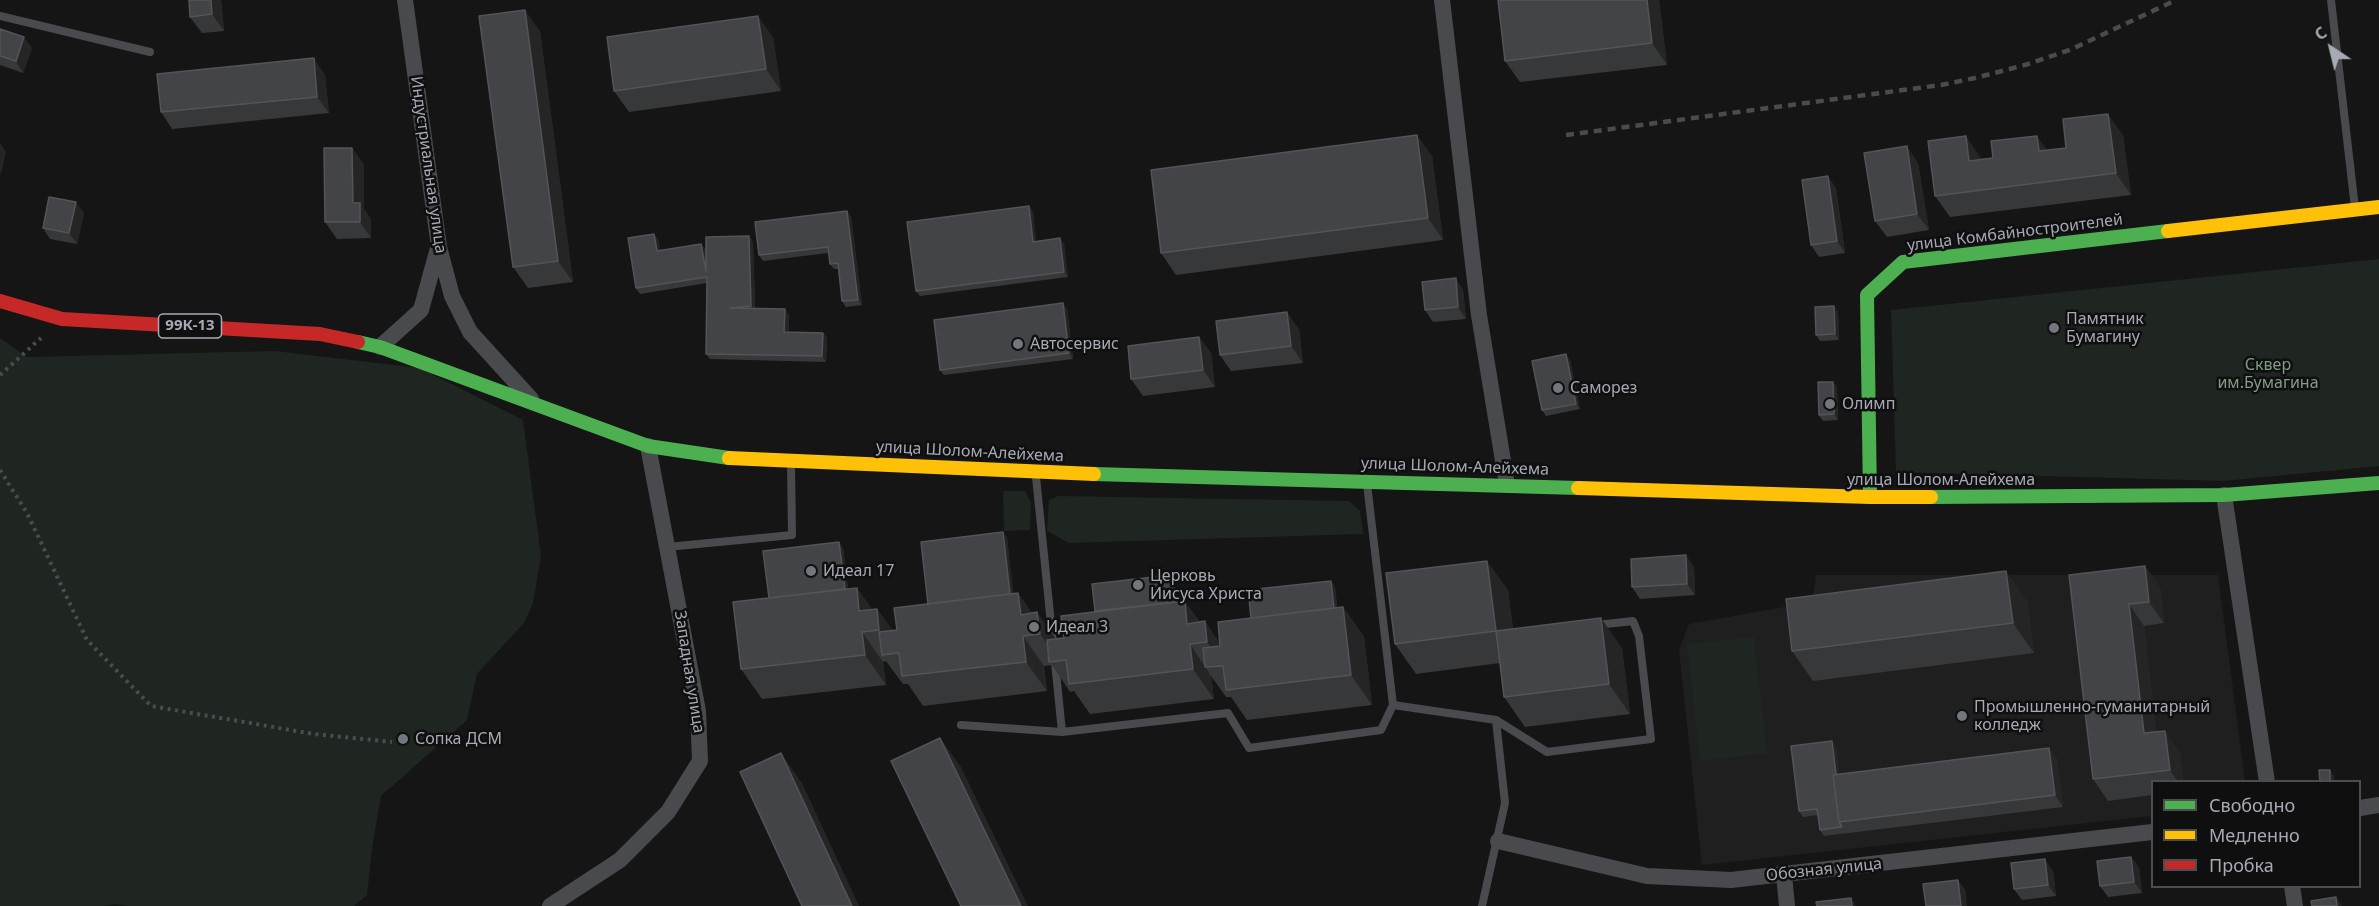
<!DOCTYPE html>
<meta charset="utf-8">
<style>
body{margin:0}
#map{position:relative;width:2379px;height:906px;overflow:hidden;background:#151515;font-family:"Noto Sans",sans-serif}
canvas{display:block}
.legend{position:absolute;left:2151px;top:780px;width:210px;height:108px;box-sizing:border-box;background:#0f0f10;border:2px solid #4c4d52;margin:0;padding:8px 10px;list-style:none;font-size:18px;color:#a7aab5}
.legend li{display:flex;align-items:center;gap:12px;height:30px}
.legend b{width:30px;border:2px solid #4c4d52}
.north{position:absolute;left:2301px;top:18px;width:60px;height:60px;-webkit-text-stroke:4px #0f0f10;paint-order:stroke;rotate:325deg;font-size:16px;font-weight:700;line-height:24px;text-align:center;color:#a7aab5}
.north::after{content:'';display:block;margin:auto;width:21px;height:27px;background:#a7aab5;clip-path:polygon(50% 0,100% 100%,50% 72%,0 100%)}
</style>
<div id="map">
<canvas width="2379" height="906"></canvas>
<ul class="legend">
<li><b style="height:8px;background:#4caf50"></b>Свободно</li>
<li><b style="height:8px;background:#ffc107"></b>Медленно</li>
<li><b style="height:8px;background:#c62828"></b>Пробка</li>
</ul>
<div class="north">С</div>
</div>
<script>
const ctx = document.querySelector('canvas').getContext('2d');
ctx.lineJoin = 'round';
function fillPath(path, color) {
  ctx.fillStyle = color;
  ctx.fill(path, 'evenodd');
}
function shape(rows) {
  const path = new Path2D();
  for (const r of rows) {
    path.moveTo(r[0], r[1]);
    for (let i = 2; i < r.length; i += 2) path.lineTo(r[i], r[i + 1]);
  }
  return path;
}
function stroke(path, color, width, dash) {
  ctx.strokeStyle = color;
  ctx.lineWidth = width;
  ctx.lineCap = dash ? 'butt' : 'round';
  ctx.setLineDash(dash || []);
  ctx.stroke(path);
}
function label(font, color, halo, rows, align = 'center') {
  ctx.font = font + ' "Noto Sans",sans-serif';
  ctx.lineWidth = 5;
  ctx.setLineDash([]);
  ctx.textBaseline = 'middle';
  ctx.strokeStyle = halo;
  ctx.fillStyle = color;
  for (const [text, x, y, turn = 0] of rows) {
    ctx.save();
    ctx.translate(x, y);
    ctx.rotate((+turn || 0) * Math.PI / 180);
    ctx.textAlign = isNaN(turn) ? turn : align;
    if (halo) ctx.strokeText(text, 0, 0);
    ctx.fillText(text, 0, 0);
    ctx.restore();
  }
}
const built = shape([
 [1816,575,2218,575,2245,781,2152,782,2152,816,1702,865,1679,650,1689,624,1812,602]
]);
const green = shape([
 [2379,259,2379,466,2223,481,1896,472,1891,310],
 [0,338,27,357,275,351,420,368,523,420,541,556,533,603,524,623,477,674,467,720,381,796,372,848,367,895,354,906,128,906,115,904,105,906,0,906],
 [1003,491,1025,491,1031,502,1030,530,1004,531],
 [1058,496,1349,501,1360,511,1363,534,1069,543,1047,531,1049,500],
 [1754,637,1767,753,1700,761,1687,644]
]);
const path = shape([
 [0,375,41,338],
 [0,470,27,513,87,640,151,706,314,734,392,742]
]);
const lane = shape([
 [2331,0,2355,208],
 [0,16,150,52],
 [1036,477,1053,643],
 [667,547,792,535,791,464],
 [1055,662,1062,732,1228,713,1249,748,1381,730,1393,705,1367,484],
 [1393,705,1496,720,1547,752,1651,739,1639,636,1633,621,1597,625],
 [961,725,1062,732],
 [1482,906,1505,803,1496,720]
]);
const street = shape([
 [405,0,439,247,452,296,470,332,531,399],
 [1442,0,1479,315,1507,485],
 [380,347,421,310,438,248],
 [2224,495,2267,782],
 [2360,808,2379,805],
 [1498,841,1647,876,1731,880,2152,832],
 [1784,875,1787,906],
 [2292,886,2295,906],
 [550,906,620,860,668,812,700,761,698,711,648,446]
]);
const fast = shape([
 [358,342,380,347,648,446,729,458],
 [1094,474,1578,488],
 [1870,497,1867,295,1903,262,2168,231],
 [1931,497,2224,495,2379,483]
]);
const slow = shape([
 [2168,231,2379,207],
 [729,458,1094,474],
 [1578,488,1870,497,1931,497]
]);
const jam = shape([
 [0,301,62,319,320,334,358,342]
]);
const rail = shape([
 [1566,135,1941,85,1975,78,2025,65,2072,49,2176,0]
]);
const wall = shape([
 [221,0,224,31,202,33,190,17],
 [1659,0,1667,65,1520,82,1505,61],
 [0,29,32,48,23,73,0,65],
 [540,31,573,282,528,288,513,267],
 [773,37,781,91,629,112,614,91],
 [325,75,329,113,172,129,161,112],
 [2123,135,2131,195,1950,217,1935,196,1981,158,1981,159,2066,148],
 [352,148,364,165,364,209,371,219,371,238,337,239,325,222],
 [1432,156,1443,240,1176,275,1161,253],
 [1918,163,1929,230,1887,237,1875,221],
 [1836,188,1845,253,1819,257,1811,245],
 [1029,206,1033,212,1036,241,1060,238,1064,244,1068,277,920,296,916,291],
 [847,211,851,217,862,305,846,307,842,301,838,269,834,269,830,264,828,253,763,261,759,255],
 [84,213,77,244,50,239,43,228],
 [749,236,753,242,755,308,789,315,789,332,823,333,827,338,826,362,710,359,706,354,707,283,640,294,636,288,658,239,660,250,701,244,705,249],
 [1463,290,1466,319,1433,322,1425,310],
 [1063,303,1067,309,1073,359,944,375,940,370],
 [1834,306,1838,312,1839,340,1820,341,1816,335],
 [1299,329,1303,363,1231,371,1220,355],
 [1199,337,1211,353,1215,387,1143,396,1131,379],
 [1570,360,1580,409,1546,416,1542,410],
 [1833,382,1837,387,1838,420,1823,421,1819,415],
 [1003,532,1007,538,1013,594,1018,593,1032,613,1056,639,1064,638,1095,612,1171,575,1175,580,1178,602,1200,622,1220,644,1251,618,1335,587,1337,608,1343,607,1364,637,1372,705,1247,720,1231,697,1226,697,1211,676,1214,699,1090,714,1074,691,1070,692,1052,665,1044,666,1047,691,923,706,908,684,903,684,886,661,883,662,886,685,762,699,741,669,769,598,843,548,848,589,872,609,877,609,893,631,897,630,928,604],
 [2145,566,2160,588,2164,623,2144,626,2156,732,2180,752,2183,782,2152,782,2152,795,2108,801,2093,779,2069,575],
 [1694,567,1695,595,1640,599,1632,587],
 [1508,590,1513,629,1622,648,1630,714,1525,727,1504,697,1500,663,1416,674,1395,644],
 [2027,601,2034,653,1813,681,1792,651],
 [1836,747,1839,774,2049,748,2057,759,2063,807,1824,836,1820,830,1818,815,1803,817,1799,811],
 [2131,857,2139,868,2142,893,2108,897,2100,886],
 [2053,871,2056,896,2022,900,2014,889]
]);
const shadedWall = shape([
 [211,0,221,0,224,31,212,14],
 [1647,0,1659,0,1667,65,1652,43],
 [525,10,540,31,573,282,558,261],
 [758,16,773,37,781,91,766,69],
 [24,37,32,48,23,73,16,61],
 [314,58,325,75,329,113,317,97],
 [2108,114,2123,135,2131,195,2116,173],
 [1417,135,1432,156,1443,240,1428,218],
 [1966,136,1981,158,1984,182,1969,161],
 [2037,136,2052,157,2039,151],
 [0,143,6,152,1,174,0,173],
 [1907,146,1918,163,1929,230,1917,214],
 [352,148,364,165,364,209,371,219,371,238,360,222,353,203],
 [1828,176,1836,188,1845,253,1837,241],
 [76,202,84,213,77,244,69,233],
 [1029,206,1033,212,1037,247,1033,242],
 [847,211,851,217,862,305,858,300],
 [654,234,658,239,661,256,657,251],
 [749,236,753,242,755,312,751,306],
 [1060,238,1064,244,1068,277,1064,272],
 [701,244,705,249,706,271],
 [1456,278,1463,290,1466,319,1458,307],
 [1063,303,1067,309,1073,359,1069,353],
 [1834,306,1838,312,1839,340,1835,334],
 [785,309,789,315,789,337,784,332],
 [1287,312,1299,329,1303,363,1291,346],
 [823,333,827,338,826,362,822,356],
 [1199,337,1211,353,1215,387,1203,370],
 [1566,354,1570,360,1580,409,1576,404],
 [1833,382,1837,387,1838,420,1834,414],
 [1003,532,1007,538,1017,626,1013,620],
 [839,542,843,548,852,621,848,615],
 [1686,555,1694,567,1695,595,1687,584],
 [1487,561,1508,590,1517,661,1496,631],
 [2145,566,2160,588,2164,623,2149,602],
 [2006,571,2027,601,2034,653,2013,623],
 [1171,575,1175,580,1182,633,1178,628],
 [1331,581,1335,587,1341,640,1337,634],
 [857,588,878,617,877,609,898,638,896,653,879,630,859,611],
 [1018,593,1038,622,1037,612,1058,642,1059,661,1040,634,1021,615],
 [1185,601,1206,630,1205,621,1225,651,1228,672,1207,642,1187,624],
 [2129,604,2144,626,2159,754,2144,733],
 [1343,607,1364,637,1372,705,1351,675],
 [1601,618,1622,648,1630,714,1609,684],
 [862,632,883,662,886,685,865,655],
 [1023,636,1044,666,1047,691,1026,662],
 [1190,644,1211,676,1214,699,1193,669],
 [2165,731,2180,752,2183,782,2178,782,2170,770],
 [940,738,961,767,1028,906,1021,906],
 [1832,741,1836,747,1845,822,1842,822],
 [2049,748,2057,759,2063,807,2055,795],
 [781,753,802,783,859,906,852,906],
 [2330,770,2334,776,2334,782,2330,781],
 [2131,857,2139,868,2142,893,2134,882],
 [2045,859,2053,871,2056,896,2048,885],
 [1958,880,1966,891,1967,906,1961,906],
 [2336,897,2342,906,2337,906],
 [1851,898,1856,906,1852,906]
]);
const building = shape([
 [189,0,211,0,212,14,190,17,189,0],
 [1498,0,1647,0,1652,43,1505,61,1498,0],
 [525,10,558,261,513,267,479,16,525,10],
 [758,16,766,69,614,91,607,37,758,16],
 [0,29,24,37,16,61,0,56,0,29],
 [314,58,317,97,161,112,157,74,314,58],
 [2108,114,2116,173,1935,196,1928,141,1966,136,1969,161,1993,158,1991,141,2037,136,2039,151,2066,148,2063,119,2108,114],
 [1417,135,1428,218,1161,253,1151,170,1417,135],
 [1907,146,1917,214,1875,221,1864,153,1907,146],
 [324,148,352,148,353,203,360,203,360,222,325,222,324,148],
 [1828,176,1837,241,1811,245,1802,180,1828,176],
 [49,197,76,202,69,233,43,228,49,197],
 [1029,206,1033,242,1060,238,1064,272,916,291,907,222,1029,206],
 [847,211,858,300,842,301,838,263,830,264,828,247,759,255,755,222,847,211],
 [654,234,657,251,701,244,706,271,706,237,749,236,751,306,730,308,785,309,784,332,823,333,822,356,706,354,707,277,636,288,628,238,654,234],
 [1456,278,1458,307,1425,310,1422,282,1456,278],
 [1063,303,1069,353,940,370,934,320,1063,303],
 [1834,306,1835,334,1816,335,1815,307,1834,306],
 [1287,312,1291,346,1220,355,1216,321,1287,312],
 [1199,337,1203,370,1131,379,1128,346,1199,337],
 [1566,354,1576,404,1542,410,1532,361,1566,354],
 [1818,382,1833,382,1834,414,1819,415,1818,382],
 [1003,532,1010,594,928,604,921,542,1003,532],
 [839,542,845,589,769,598,763,551,839,542],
 [1686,555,1687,584,1632,587,1631,559,1686,555],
 [1487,561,1496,631,1395,644,1386,573,1487,561],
 [2145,566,2149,602,2129,604,2144,733,2165,731,2170,770,2093,779,2069,575,2145,566],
 [2006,571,2013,623,1792,651,1786,599,2006,571],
 [1171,575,1175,602,1095,611,1092,584,1171,575],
 [1331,581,1334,608,1251,618,1248,590,1331,581],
 [857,588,859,611,877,609,879,630,862,632,865,655,741,669,733,602,857,588],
 [1018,593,1021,615,1037,612,1040,634,1023,636,1026,662,902,676,899,653,882,655,879,632,897,630,894,608,1018,593],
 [1185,601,1187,624,1205,621,1207,642,1190,644,1193,669,1069,684,1066,660,1049,662,1047,640,1064,638,1061,616,1185,601],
 [1343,607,1351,675,1226,690,1223,666,1205,667,1203,648,1220,646,1218,622,1343,607],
 [1601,618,1609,684,1504,697,1496,631,1601,618],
 [940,738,1021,906,961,906,891,761,940,738],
 [1832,741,1836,774,1833,775,1839,822,1842,827,1820,830,1817,809,1799,811,1791,746,1832,741],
 [2049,748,2055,795,1839,822,1833,775,2049,748],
 [781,753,852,906,802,906,740,772,781,753],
 [2319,770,2330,770,2330,781,2320,782,2319,770],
 [2131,857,2134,882,2100,886,2097,861,2131,857],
 [2045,859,2048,885,2014,889,2011,863,2045,859],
 [1958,880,1961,906,1926,906,1923,884,1958,880],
 [2336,897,2337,906,2312,906,2311,901,2336,897],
 [1851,898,1852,906,1817,906,1816,902,1851,898]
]);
const markers = [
 [2054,328,6,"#74767d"],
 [1018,344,6,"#74767d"],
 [1558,388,6,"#74767d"],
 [1830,404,6,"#74767d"],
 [811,571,6,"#74767d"],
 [1138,585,6,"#74767d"],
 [1034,627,6,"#74767d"],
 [1962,716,6,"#74767d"],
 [403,739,6,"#74767d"]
];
const shields = [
 [190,326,63]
];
const shieldNames = [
 ["99К-13",190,326]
];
const streetNames = [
 ["Индустриальная улица",428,165,82],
 ["улица Комбайностроителей",2015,233,-7],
 ["улица Шолом-Алейхема",970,452,3],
 ["улица Шолом-Алейхема",1455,467,2],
 ["улица Шолом-Алейхема",1941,480],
 ["Западная улица",689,672,81],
 ["Обозная улица",1824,870,-6]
];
const poiNames = [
 ["Памятник",2066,319],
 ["Бумагину",2066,337],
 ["Автосервис",1030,344],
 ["Саморез",1570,388],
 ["Олимп",1842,404],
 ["Идеал 17",823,571],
 ["Церковь",1150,576],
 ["Иисуса Христа",1150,594],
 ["Идеал 3",1046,627],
 ["Промышленно-гуманитарный",1974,707],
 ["колледж",1974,725],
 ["Сопка ДСМ",415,739]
];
const parkNames = [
 ["Сквер",2268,365],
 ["им.Бумагина",2268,383]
];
fillPath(built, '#1f1f20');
fillPath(green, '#1f2520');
stroke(path, '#4b4c4f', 4, [3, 4.5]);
stroke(lane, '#494a4d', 8);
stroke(street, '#494a4d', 16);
stroke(fast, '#4caf50', 14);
stroke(slow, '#ffc107', 14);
stroke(jam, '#c62828', 14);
stroke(rail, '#4a4b4e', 4.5, [8, 6]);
fillPath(wall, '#373839');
fillPath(shadedWall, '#252525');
fillPath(building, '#434447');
stroke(building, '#535458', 1.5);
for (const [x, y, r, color] of markers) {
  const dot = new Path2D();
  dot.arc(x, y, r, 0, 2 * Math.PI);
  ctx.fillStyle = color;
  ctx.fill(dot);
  stroke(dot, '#0f0f10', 2);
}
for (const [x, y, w] of shields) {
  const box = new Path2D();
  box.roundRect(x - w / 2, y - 12, w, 24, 4.5);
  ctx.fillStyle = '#0f0f10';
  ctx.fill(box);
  stroke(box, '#a7aab5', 1.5);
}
label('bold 15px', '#a7aab5', null, shieldNames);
label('16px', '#a7aab5', '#0f0f10', streetNames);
label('16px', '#a7aab5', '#0f0f10', poiNames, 'left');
label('16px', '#7f9e83', '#0f0f10', parkNames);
</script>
